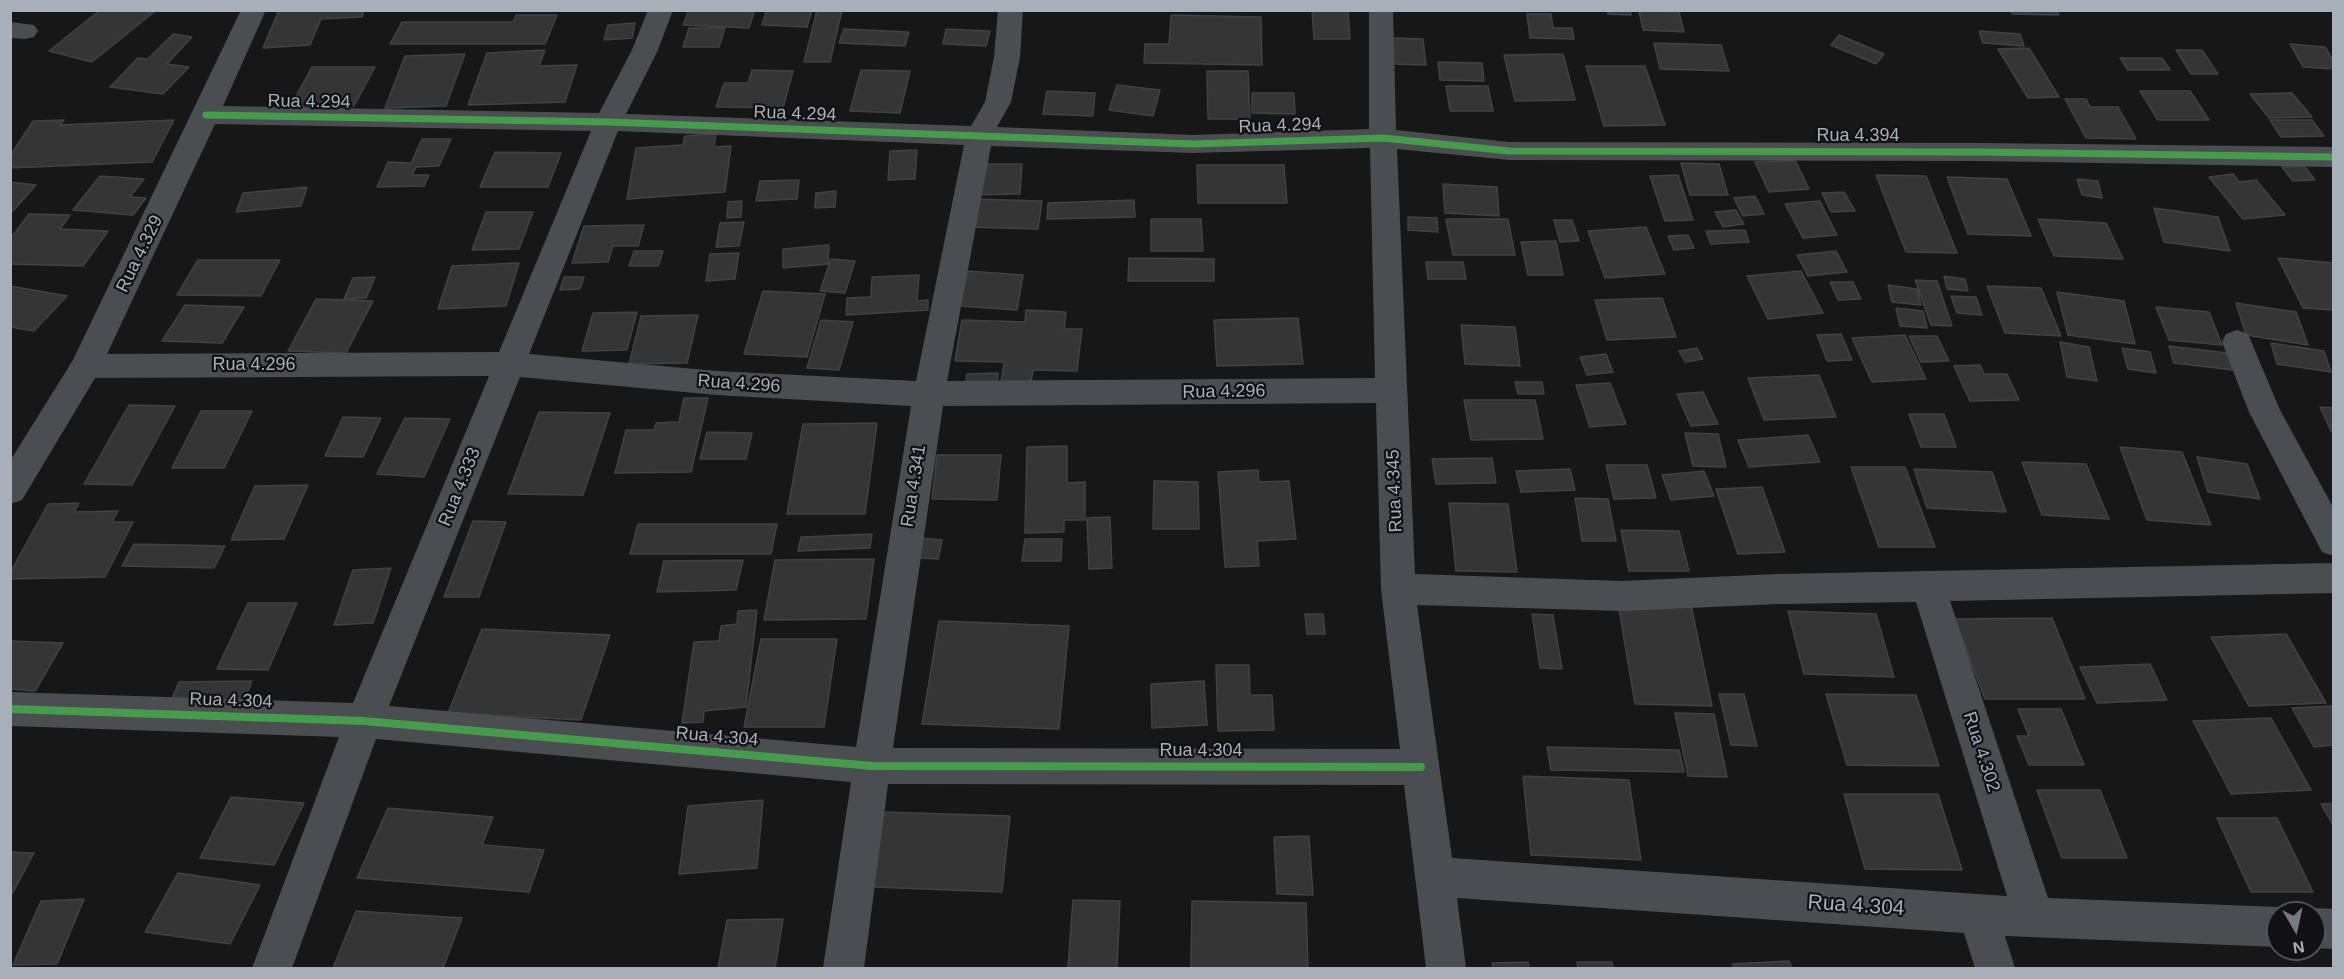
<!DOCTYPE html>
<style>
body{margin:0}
#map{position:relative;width:2344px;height:979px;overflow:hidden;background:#171717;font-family:Arial,sans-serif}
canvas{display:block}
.frame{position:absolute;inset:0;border:12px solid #a7b0b9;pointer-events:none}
.north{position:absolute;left:2266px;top:901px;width:60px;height:60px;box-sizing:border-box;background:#111113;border:2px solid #4d5155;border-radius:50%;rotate:171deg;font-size:16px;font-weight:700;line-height:24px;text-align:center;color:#a7b0b9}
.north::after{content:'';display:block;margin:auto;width:21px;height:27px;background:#757a80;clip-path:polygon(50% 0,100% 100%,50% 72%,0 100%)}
</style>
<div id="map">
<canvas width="2344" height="979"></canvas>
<div class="frame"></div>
<div class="north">N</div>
</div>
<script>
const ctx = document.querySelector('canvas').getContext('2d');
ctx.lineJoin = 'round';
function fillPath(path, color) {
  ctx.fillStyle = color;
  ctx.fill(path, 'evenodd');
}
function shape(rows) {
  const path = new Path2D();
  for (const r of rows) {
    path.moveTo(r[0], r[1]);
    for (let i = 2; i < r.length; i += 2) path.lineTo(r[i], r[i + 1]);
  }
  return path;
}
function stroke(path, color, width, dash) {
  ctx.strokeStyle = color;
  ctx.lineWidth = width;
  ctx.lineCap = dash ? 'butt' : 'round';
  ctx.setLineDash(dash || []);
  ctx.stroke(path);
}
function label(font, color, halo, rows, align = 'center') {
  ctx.font = font + ' Arial,sans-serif';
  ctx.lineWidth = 4.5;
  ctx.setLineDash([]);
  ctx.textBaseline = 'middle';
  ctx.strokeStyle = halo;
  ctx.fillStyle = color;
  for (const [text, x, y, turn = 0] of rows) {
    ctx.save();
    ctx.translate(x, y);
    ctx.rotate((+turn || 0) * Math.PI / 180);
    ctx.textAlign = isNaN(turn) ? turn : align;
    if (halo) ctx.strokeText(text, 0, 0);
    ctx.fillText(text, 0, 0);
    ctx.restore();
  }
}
const building = shape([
 [100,10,154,12,92,62,49,51,100,10],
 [279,10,364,10,362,17,321,19,310,45,263,48,279,10],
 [689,10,702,10,754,12,749,28,683,25,689,10],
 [767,10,812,10,807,27,762,25,767,10],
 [817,10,842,10,830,62,804,62,817,10],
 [1312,10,1348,10,1350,39,1314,39,1312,10],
 [1607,10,1630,10,1631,15,1608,14,1607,10],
 [2010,10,2056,10,2059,15,2012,14,2010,10],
 [1639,11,1679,12,1684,32,1643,30,1639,11],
 [1527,14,1551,14,1553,28,1572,28,1574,39,1530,38,1527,14],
 [516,15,557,15,545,44,390,44,402,22,513,22,516,15],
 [1171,15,1261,17,1262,65,1144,63,1145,44,1169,44,1171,15],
 [635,23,632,38,604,40,608,25,635,23],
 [689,28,725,28,719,47,683,47,689,28],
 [844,29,909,32,905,46,839,43,844,29],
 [946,29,990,31,986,46,943,44,946,29],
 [1979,31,2020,34,2024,46,1983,43,1979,31],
 [173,34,192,37,167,64,189,67,163,94,110,87,138,58,148,59,173,34],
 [1839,35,1884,54,1876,64,1831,45,1839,35],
 [1391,38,1423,39,1426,65,1393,64,1391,38],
 [1654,43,1721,45,1729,71,1660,69,1654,43],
 [2290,44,2325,47,2334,62,2334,69,2303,67,2290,44],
 [2029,48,2059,97,2028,98,1998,49,2029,48],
 [545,50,539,66,577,65,565,102,468,105,487,53,545,50],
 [2176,50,2202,50,2218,74,2191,74,2176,50],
 [465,54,446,106,385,108,405,56,465,54],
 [1563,54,1575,100,1515,101,1504,55,1563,54],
 [2120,58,2162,58,2170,70,2128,70,2120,58],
 [1438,62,1482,63,1484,81,1440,80,1438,62],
 [1586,66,1645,66,1665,125,1604,126,1586,66],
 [312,67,375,67,354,106,290,107,312,67],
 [752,70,793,71,783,108,716,107,724,83,748,83,752,70],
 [861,70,910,71,900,113,850,111,861,70],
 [1207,71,1248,71,1250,119,1208,119,1207,71],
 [1117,85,1160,90,1153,116,1109,110,1117,85],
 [1446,86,1488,86,1493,111,1450,111,1446,86],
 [1047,91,1095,93,1093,116,1043,114,1047,91],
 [2140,91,2190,91,2209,120,2158,120,2140,91],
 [1252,93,1294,93,1295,114,1252,113,1252,93],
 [2292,93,2312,117,2269,118,2250,94,2292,93],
 [2065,99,2086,99,2090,107,2118,107,2136,139,2086,138,2065,99],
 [64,120,60,125,174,120,152,162,10,168,10,156,33,121,64,120],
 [2270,120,2312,120,2324,136,2281,137,2270,120],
 [716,134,714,147,731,146,725,192,627,199,636,148,683,145,685,136,716,134],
 [422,139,451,139,439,166,416,167,412,175,429,175,424,186,377,187,388,162,411,163,422,139],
 [917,150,915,179,888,180,890,151,917,150],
 [495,152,561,153,548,187,480,187,495,152],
 [1795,160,1809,189,1769,192,1755,162,1795,160],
 [1681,163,1719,164,1728,195,1690,195,1681,163],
 [977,164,1022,164,1020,194,974,195,977,164],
 [1197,165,1284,165,1287,203,1198,203,1197,165],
 [2304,166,2315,180,2293,181,2282,167,2304,166],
 [2233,174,2239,182,2256,180,2285,215,2243,219,2209,177,2233,174],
 [1678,175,1693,220,1665,221,1650,176,1678,175],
 [1876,175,1926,176,1957,253,1906,252,1876,175],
 [100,176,144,179,130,197,146,198,133,215,73,210,100,176],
 [1947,177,2007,179,2031,236,1968,234,1947,177],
 [2077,179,2098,181,2102,198,2082,195,2077,179],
 [799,180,797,199,756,201,760,181,799,180],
 [10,182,36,185,13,211,10,211,10,182],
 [1443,184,1497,187,1499,216,1445,213,1443,184],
 [307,187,301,206,236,212,243,193,307,187],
 [836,191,835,207,815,208,816,193,836,191],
 [1844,192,1855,211,1831,212,1822,193,1844,192],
 [1755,196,1764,214,1743,216,1734,198,1755,196],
 [970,199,1042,201,1038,229,965,227,970,199],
 [1134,200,1135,217,1047,219,1048,203,1134,200],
 [742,201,741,217,727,218,728,202,742,201],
 [1820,201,1837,235,1803,238,1785,204,1820,201],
 [2154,208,2218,217,2230,251,2164,242,2154,208],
 [1736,210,1744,224,1723,227,1715,212,1736,210],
 [486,212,533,212,519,249,472,250,486,212],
 [29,214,70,215,60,229,108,231,83,266,10,264,10,239,29,214],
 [1408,217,1437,218,1438,232,1408,230,1408,217],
 [1151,219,1201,219,1203,251,1151,251,1151,219],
 [1446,219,1508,219,1515,255,1453,255,1446,219],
 [2038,219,2106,223,2123,259,2054,256,2038,219],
 [1554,220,1572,220,1579,241,1560,242,1554,220],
 [744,222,739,246,716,247,720,223,744,222],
 [644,225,638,246,613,246,608,262,572,263,584,226,644,225],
 [1646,227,1665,274,1605,278,1588,231,1646,227],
 [1745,230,1749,242,1711,244,1706,231,1745,230],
 [1688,235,1694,248,1674,250,1668,236,1688,235],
 [1556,241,1563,275,1528,275,1521,242,1556,241],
 [829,245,828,264,783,268,783,249,829,245],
 [634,251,663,251,658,266,629,266,634,251],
 [1836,251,1847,272,1808,276,1797,255,1836,251],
 [739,253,735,279,706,281,710,254,739,253],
 [1129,258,1214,259,1214,281,1128,281,1129,258],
 [2278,258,2334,263,2334,310,2303,308,2278,258],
 [831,259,855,261,845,293,820,291,831,259],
 [198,260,280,260,261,296,177,295,198,260],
 [1426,262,1463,262,1466,279,1428,279,1426,262],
 [519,263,506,306,438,309,452,266,519,263],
 [968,271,1023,275,1017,310,959,306,968,271],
 [1801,271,1823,313,1768,319,1747,276,1801,271],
 [919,275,917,301,928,300,928,310,846,315,847,298,871,297,872,277,919,275],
 [1944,276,1965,279,1968,291,1947,289,1944,276],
 [375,277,366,298,344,299,353,278,375,277],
 [564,277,584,277,580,289,560,290,564,277],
 [1915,280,1937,281,1952,326,1931,325,1915,280],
 [1830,282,1853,282,1861,299,1838,300,1830,282],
 [1888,285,1917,289,1921,305,1892,302,1888,285],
 [10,286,67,296,34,331,10,327,10,286],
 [1987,286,2041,288,2061,336,2005,333,1987,286],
 [763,291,825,294,807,357,744,354,763,291],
 [2057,292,2124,301,2135,344,2068,335,2057,292],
 [1951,296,1976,297,1982,315,1957,313,1951,296],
 [1662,298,1676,337,1607,340,1595,300,1662,298],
 [316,299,373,301,346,353,288,351,316,299],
 [2236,303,2296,312,2308,345,2246,335,2236,303],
 [185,305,244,307,222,343,162,341,185,305],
 [2156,307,2209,312,2222,345,2169,340,2156,307],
 [1896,308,1923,311,1927,328,1900,326,1896,308],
 [1026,310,1066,312,1064,329,1082,329,1077,371,1033,370,1030,389,1000,389,1004,362,955,361,962,320,1025,322,1026,310],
 [637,312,627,350,582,351,593,313,637,312],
 [698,315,687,363,629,364,641,316,698,315],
 [1298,318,1303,364,1217,366,1214,320,1298,318],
 [821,320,853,322,839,370,807,368,821,320],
 [1461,325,1515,327,1520,366,1465,364,1461,325],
 [1841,334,1852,360,1827,361,1817,335,1841,334],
 [1905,335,1926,379,1872,382,1852,338,1905,335],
 [1909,336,1937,336,1949,361,1921,362,1909,336],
 [2060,342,2089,347,2097,381,2067,377,2060,342],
 [2271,343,2324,351,2331,372,2277,364,2271,343],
 [2169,346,2227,353,2233,370,2174,363,2169,346],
 [1697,348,1703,359,1685,362,1679,351,1697,348],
 [2122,348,2150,352,2156,373,2128,369,2122,348],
 [1606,354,1613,372,1587,375,1580,357,1606,354],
 [1980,365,1984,374,2007,374,2019,400,1970,401,1954,366,1980,365],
 [998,373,997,387,965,387,967,374,998,373],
 [1819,375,1836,417,1764,420,1748,378,1819,375],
 [1515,382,1542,382,1544,394,1518,394,1515,382],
 [1610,383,1626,424,1590,427,1576,385,1610,383],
 [1703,392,1718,424,1691,426,1677,394,1703,392],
 [684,398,708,398,691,472,615,473,626,430,654,430,656,423,679,422,684,398],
 [1464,400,1535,400,1543,439,1471,440,1464,400],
 [129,405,175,406,132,485,84,484,129,405],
 [2320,407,2334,408,2334,431,2331,431,2320,407],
 [201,411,252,411,224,468,172,468,201,411],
 [539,412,610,413,583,495,508,494,539,412],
 [1909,414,1944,414,1956,447,1921,447,1909,414],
 [343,417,381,418,363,457,325,456,343,417],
 [405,418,450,419,424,477,377,474,405,418],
 [877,423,865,514,787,514,803,424,877,423],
 [707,432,752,433,746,459,700,459,707,432],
 [1685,433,1718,434,1726,467,1693,466,1685,433],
 [1808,435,1820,462,1749,467,1738,440,1808,435],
 [1067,446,1067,483,1085,482,1085,520,1064,520,1064,532,1025,533,1027,447,1067,446],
 [2120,447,2182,452,2211,525,2147,520,2120,447],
 [937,455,1001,455,997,500,932,499,937,455],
 [2197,457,2247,464,2260,499,2208,492,2197,457],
 [1492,458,1496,483,1436,484,1432,459,1492,458],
 [2022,462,2086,464,2109,519,2042,515,2022,462],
 [1606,465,1647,465,1656,498,1614,499,1606,465],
 [1851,467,1905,467,1935,547,1879,547,1851,467],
 [1570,469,1575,490,1521,492,1516,471,1570,469],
 [1914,469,1992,472,2006,512,1927,508,1914,469],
 [1258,470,1259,482,1289,481,1296,539,1257,541,1259,566,1225,567,1218,472,1258,470],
 [1704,471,1714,496,1671,500,1662,475,1704,471],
 [1154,481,1198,482,1199,529,1153,529,1154,481],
 [308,485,284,539,231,540,255,486,308,485],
 [1762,487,1785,552,1738,554,1716,489,1762,487],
 [1575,498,1608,499,1616,541,1582,541,1575,498],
 [79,503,74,512,118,511,112,522,133,522,105,577,10,579,10,573,48,504,79,503],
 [1449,503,1508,504,1517,572,1456,571,1449,503],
 [1110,517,1112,568,1089,569,1087,518,1110,517],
 [473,521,506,522,479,597,444,597,473,521],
 [638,524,777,524,771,554,630,554,638,524],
 [1621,530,1679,531,1689,571,1629,571,1621,530],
 [872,534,870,548,798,551,801,537,872,534],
 [911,537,942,540,938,559,906,557,911,537],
 [1025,539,1062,539,1061,561,1022,561,1025,539],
 [134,544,225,546,214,568,122,566,134,544],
 [874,559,866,619,764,620,775,560,874,559],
 [743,560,736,590,657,592,664,561,743,560],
 [391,568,373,623,334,625,353,570,391,568],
 [248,603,297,603,268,670,217,669,248,603],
 [1618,603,1691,605,1712,706,1635,704,1618,603],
 [757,610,746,707,704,711,703,722,682,723,694,642,719,641,721,626,737,624,738,611,757,610],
 [1788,611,1876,614,1894,677,1804,674,1788,611],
 [1305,614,1323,614,1325,634,1307,634,1305,614],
 [1532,614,1553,615,1562,669,1540,668,1532,614],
 [2052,618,2085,699,1985,699,1955,619,2052,618],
 [939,621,1069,626,1059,729,922,724,939,621],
 [482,629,610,635,581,720,448,713,482,629],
 [2286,634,2326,703,2249,706,2211,637,2286,634],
 [761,639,837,639,824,727,744,727,761,639],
 [10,641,63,643,35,691,10,689,10,641],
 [2150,664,2167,700,2097,703,2080,667,2150,664],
 [1216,665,1249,665,1250,695,1272,695,1274,730,1218,731,1216,665],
 [252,681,242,706,168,708,179,682,252,681],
 [1204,681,1207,725,1152,728,1151,684,1204,681],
 [1719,694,1744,694,1757,746,1731,745,1719,694],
 [1826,694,1916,695,1939,766,1847,765,1826,694],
 [2334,706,2334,745,2314,747,2292,708,2334,706],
 [2018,709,2061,709,2084,765,2029,765,2017,736,2029,736,2018,709],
 [1675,713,1714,714,1727,777,1688,776,1675,713],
 [2271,718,2311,790,2231,794,2193,721,2271,718],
 [1547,747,1679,750,1684,772,1551,770,1547,747],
 [1523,776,1629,780,1641,860,1531,855,1523,776],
 [2037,790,2100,790,2127,858,2062,858,2037,790],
 [1844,794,1938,794,1962,870,1865,869,1844,794],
 [231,797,304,803,274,865,200,858,231,797],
 [763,800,757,868,679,874,688,806,763,800],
 [2334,803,2334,827,2321,804,2334,803],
 [388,808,493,817,482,845,544,850,529,892,357,878,388,808],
 [884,812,1010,816,1002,892,872,887,884,812],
 [2217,818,2277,818,2313,892,2251,892,2217,818],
 [1309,836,1313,895,1277,894,1274,837,1309,836],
 [10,852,34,853,10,898,10,852],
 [178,873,260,885,230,944,145,932,178,873],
 [84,899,57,964,13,965,41,901,84,899],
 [1073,900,1120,901,1117,968,1068,967,1073,900],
 [1192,901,1306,903,1308,968,1191,968,1192,901],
 [356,911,462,918,443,968,333,968,356,911],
 [783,919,775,968,718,968,727,920,783,919],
 [1789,961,1792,968,1734,968,1732,964,1789,961],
 [1528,962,1529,968,1493,968,1492,963,1528,962],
 [1577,962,1612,962,1613,968,1578,968,1577,962]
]);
const street = shape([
 [241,10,266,10,223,106,599,113,632,50,648,10,673,10,658,50,626,114,971,126,985,102,994,57,998,10,1023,10,1020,57,1011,102,997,127,1193,135,1369,129,1369,10,1393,10,1396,130,1509,142,1980,143,2334,147,2334,167,1980,161,1509,160,1397,149,1415,574,1622,581,1778,574,2334,563,2334,593,1950,601,2048,898,2278,907,2292,913,2278,913,2278,947,2005,936,2015,968,1975,968,1964,933,1457,898,1466,968,1426,968,1404,785,888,784,864,968,823,968,851,782,376,739,292,968,252,968,339,737,10,726,10,692,353,703,489,376,95,378,22,500,10,504,10,461,73,360,241,10],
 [215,124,591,131,499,352,107,354,215,124],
 [618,131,964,145,916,381,717,371,529,354,618,131],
 [991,146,1193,153,1370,148,1375,378,947,381,991,146],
 [520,377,717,395,911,406,856,747,389,706,520,377],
 [1376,403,1381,589,1400,749,893,748,943,406,1376,403],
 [1916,602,2007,896,1452,858,1417,605,1622,611,1778,604,1916,602],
 [10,22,34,25,38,31,34,37,25,39,10,38,10,22],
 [2237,330,2248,334,2280,410,2334,509,2334,556,2322,552,2249,412,2222,342,2226,334,2237,330],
 [2314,908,2334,909,2334,949,2314,948,2314,913,2301,913,2314,908]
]);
const cyclewayFar1 = shape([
 [206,115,608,122,1193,144,1383,138,1509,151,1980,152,2334,157]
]);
const cycleway = shape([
 [10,709,364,721,872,766,1421,767]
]);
const streetNames = [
 ["Rua 4.294",309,102,1],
 ["Rua 4.294",795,114,2],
 ["Rua 4.294",1280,126,-2],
 ["Rua 4.394",1858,136],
 ["Rua 4.329",140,254,-64],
 ["Rua 4.296",254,365],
 ["Rua 4.296",739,384,4],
 ["Rua 4.296",1224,392,-1],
 ["Rua 4.341",914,486,-81],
 ["Rua 4.333",460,487,-68],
 ["Rua 4.345",1395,491,-92],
 ["Rua 4.304",231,701,2],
 ["Rua 4.304",717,737,5],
 ["Rua 4.304",1201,751],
 ["Rua 4.302",1981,752,72]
];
const nearStreetnames = [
 ["Rua 4.304",1856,906,4]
];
fillPath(building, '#353536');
stroke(building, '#404243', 1.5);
fillPath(street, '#4b4e50');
stroke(cyclewayFar1, '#469c4c', 7);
stroke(cycleway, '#469c4c', 8);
label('18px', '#a7b0b9', '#111113', streetNames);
label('21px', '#a7b0b9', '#111113', nearStreetnames);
</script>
